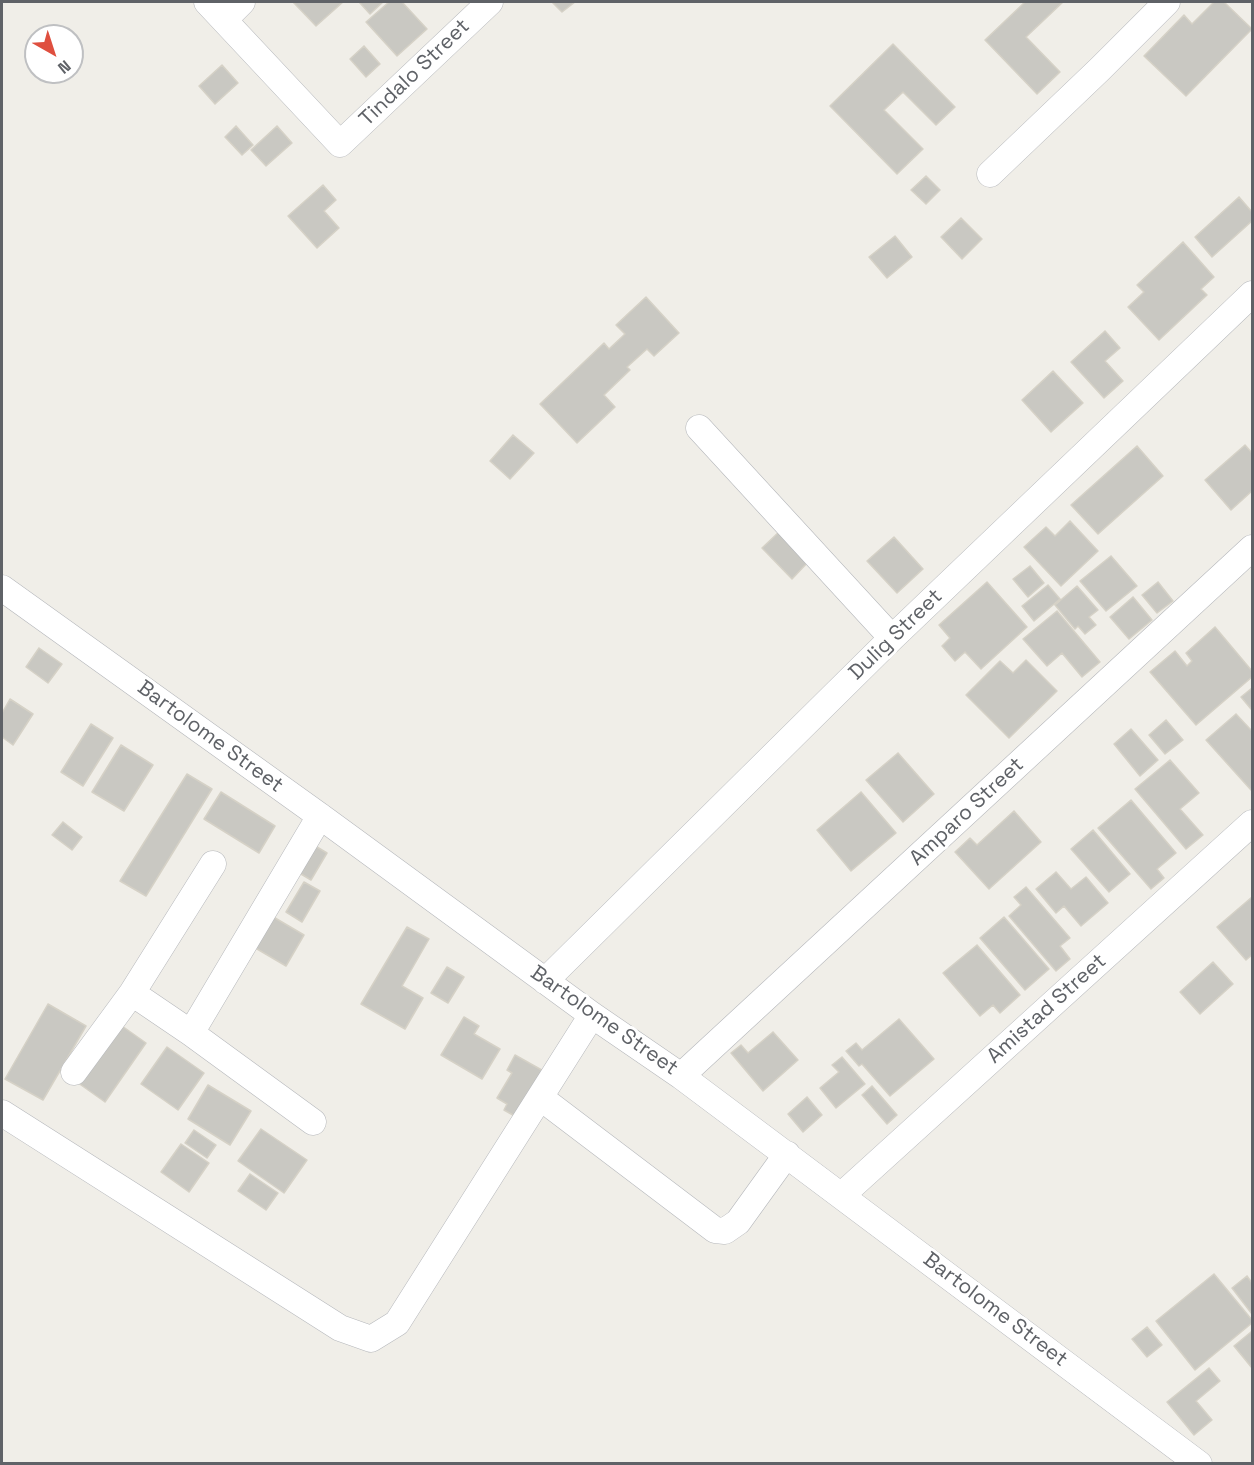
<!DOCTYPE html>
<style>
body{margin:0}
#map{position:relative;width:1254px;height:1465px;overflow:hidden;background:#f0eee8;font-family:"Space Grotesk",sans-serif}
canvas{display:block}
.frame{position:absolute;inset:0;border:3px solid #5f6267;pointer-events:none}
.north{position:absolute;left:24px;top:24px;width:60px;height:60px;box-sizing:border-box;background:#fff;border:2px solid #bfc0c2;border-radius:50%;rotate:141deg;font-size:16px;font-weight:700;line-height:24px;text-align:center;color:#5f6267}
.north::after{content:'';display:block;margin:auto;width:21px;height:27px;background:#df4f3f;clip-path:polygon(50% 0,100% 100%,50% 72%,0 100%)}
</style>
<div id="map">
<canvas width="1254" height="1465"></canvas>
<div class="frame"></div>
<div class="north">N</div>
</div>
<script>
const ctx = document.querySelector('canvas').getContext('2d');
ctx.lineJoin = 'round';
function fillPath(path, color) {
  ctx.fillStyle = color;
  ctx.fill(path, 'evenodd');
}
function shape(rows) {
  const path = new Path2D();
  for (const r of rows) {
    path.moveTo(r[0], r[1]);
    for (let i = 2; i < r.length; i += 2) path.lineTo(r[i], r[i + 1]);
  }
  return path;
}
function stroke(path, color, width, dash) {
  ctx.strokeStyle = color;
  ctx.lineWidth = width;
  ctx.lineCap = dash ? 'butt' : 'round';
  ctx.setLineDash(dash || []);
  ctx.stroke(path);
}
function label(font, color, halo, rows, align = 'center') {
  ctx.font = font + ' "Space Grotesk",sans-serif';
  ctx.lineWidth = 6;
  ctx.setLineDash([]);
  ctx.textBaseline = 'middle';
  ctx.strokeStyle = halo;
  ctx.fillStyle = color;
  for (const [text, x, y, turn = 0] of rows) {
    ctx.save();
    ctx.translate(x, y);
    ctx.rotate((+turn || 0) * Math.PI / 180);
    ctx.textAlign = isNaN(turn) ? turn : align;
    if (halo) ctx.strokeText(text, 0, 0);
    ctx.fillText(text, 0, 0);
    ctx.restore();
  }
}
const building = shape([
 [293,2,343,2,316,26,293,2],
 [359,2,383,2,370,14,359,2],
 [389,2,402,2,427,29,397,56,366,22,389,2],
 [552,2,575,2,562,12,552,2],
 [1025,2,1063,2,1026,37,1060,72,1037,94,985,40,1025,2],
 [1214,2,1224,2,1252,29,1186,96,1144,56,1184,15,1192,24,1214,2],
 [893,44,955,107,936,125,903,92,884,110,923,149,897,174,830,106,893,44],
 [364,46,380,64,366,77,350,59,364,46],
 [222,65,238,83,215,104,199,86,222,65],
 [236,126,253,145,242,155,225,137,236,126],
 [277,126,292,143,266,166,251,150,277,126],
 [926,176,940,190,926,204,911,190,926,176],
 [323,185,336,200,324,211,339,228,317,248,288,216,323,185],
 [1239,197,1252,212,1252,221,1212,257,1195,237,1239,197],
 [961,218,982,239,962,259,941,237,961,218],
 [895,236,912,257,887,278,869,257,895,236],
 [1183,242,1214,277,1201,289,1207,295,1159,340,1128,307,1144,292,1137,285,1183,242],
 [646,297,679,333,654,356,647,349,627,367,630,370,604,395,615,407,577,443,540,404,604,343,609,349,625,334,616,325,646,297],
 [1105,331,1120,348,1105,361,1123,381,1104,398,1071,362,1105,331],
 [1053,371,1083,403,1051,432,1022,400,1053,371],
 [513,435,534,453,510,479,490,461,513,435],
 [1245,445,1252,453,1252,491,1231,510,1205,480,1245,445],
 [1137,446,1163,476,1098,534,1071,505,1137,446],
 [1070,521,1098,551,1061,586,1024,547,1046,527,1055,536,1070,521],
 [780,531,809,561,792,579,762,548,780,531],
 [894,537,923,569,897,593,867,561,894,537],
 [1111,556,1137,586,1106,611,1080,581,1111,556],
 [1030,566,1044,583,1028,597,1013,579,1030,566],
 [987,582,1027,627,981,669,965,652,955,661,942,646,950,638,939,625,987,582],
 [1158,582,1173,601,1157,613,1142,595,1158,582],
 [1048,585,1060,599,1034,621,1022,606,1048,585],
 [1077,586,1098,610,1089,617,1096,625,1085,634,1078,626,1075,629,1055,605,1077,586],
 [1133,597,1152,620,1129,639,1110,617,1133,597],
 [1057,611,1100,662,1082,677,1062,653,1047,666,1023,639,1057,611],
 [1215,627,1252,671,1252,677,1196,725,1150,672,1175,651,1187,666,1192,661,1186,653,1215,627],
 [39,648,62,664,48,683,26,667,39,648],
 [1026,660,1057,691,1009,738,966,695,1000,661,1013,673,1026,660],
 [1252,688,1252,708,1251,709,1241,697,1252,688],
 [10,699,33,714,13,745,2,737,2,713,10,699],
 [1236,714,1251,730,1252,729,1252,789,1251,790,1206,740,1236,714],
 [1166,720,1183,740,1165,754,1149,735,1166,720],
 [91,724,113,738,83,786,61,772,91,724],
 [1131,729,1158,760,1140,776,1114,744,1131,729],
 [121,745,153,765,124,811,92,792,121,745],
 [898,753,934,794,903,822,866,780,898,753],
 [1170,760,1199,793,1180,809,1203,835,1186,849,1135,789,1170,760],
 [187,774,212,789,146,896,120,881,187,774],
 [221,792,275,826,259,853,204,819,221,792],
 [861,792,896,833,851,871,817,830,861,792],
 [1131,800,1176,853,1157,869,1164,878,1151,889,1098,828,1131,800],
 [1014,811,1041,842,989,889,955,852,970,838,977,845,1014,811],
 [63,822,82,837,72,850,52,835,63,822],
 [1093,830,1130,874,1109,892,1071,849,1093,830],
 [312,844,327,853,311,880,296,871,312,844],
 [1056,872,1071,889,1086,877,1108,903,1081,926,1064,906,1056,913,1036,889,1056,872],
 [304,882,320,891,302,922,286,912,304,882],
 [1026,887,1070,938,1060,946,1070,959,1056,971,1009,916,1021,905,1014,897,1026,887],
 [1252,897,1252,955,1246,960,1217,927,1252,897],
 [270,915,304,935,286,966,252,946,270,915],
 [1004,917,1049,969,1025,990,980,938,1004,917],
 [407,927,429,939,402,986,423,998,405,1029,361,1004,407,927],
 [977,945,1020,995,1000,1013,993,1005,980,1016,943,973,977,945],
 [1213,962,1233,984,1200,1014,1180,992,1213,962],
 [447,967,464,977,448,1003,431,993,447,967],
 [48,1004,86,1026,43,1100,5,1079,48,1004],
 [464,1017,479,1026,474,1034,500,1049,482,1079,441,1055,464,1017],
 [899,1019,934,1059,890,1096,862,1064,859,1066,846,1051,856,1043,862,1050,899,1019],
 [115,1021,146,1043,105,1102,74,1080,115,1021],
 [773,1032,798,1060,763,1091,731,1053,741,1045,748,1053,773,1032],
 [167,1047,204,1073,178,1110,141,1084,167,1047],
 [515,1055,547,1073,520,1119,504,1110,507,1104,497,1098,512,1073,507,1070,515,1055],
 [842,1057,865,1084,836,1108,820,1088,839,1072,832,1065,842,1057],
 [208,1085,251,1111,230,1145,188,1119,208,1085],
 [872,1086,897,1115,887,1124,862,1095,872,1086],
 [807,1097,822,1115,803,1132,788,1114,807,1097],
 [261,1129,307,1160,284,1193,238,1161,261,1129],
 [194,1130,216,1145,207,1158,185,1143,194,1130],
 [181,1144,209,1163,189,1192,161,1172,181,1144],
 [250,1174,278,1193,266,1210,238,1191,250,1174],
 [1214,1274,1252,1320,1252,1323,1195,1370,1156,1321,1214,1274],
 [1247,1276,1252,1283,1252,1314,1232,1288,1247,1276],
 [1147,1327,1162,1345,1147,1357,1132,1339,1147,1327],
 [1251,1332,1252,1334,1252,1368,1234,1346,1251,1332],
 [1209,1368,1220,1381,1196,1401,1212,1420,1194,1435,1167,1402,1209,1368]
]);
const minor = shape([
 [207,2,340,144,490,2],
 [224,20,242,2],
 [990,174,1100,69,1167,2],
 [699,428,892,638],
 [2,588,320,816,592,1015,681,1076,1199,1464],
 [213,864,132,993,191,1033,313,1122],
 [545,981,892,638,1252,294],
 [191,1033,320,816],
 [74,1072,132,993],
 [681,1076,1252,548],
 [541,1098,715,1230,725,1231,738,1222,787,1154],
 [2,1113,340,1328,371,1339,397,1323,592,1015],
 [842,1195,1252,823]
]);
const streetNames = [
 ["Tindalo Street",415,73,-44],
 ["Dulig Street",896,635,-44],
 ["Bartolome Street",210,737,36],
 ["Amparo Street",967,812,-43],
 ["Amistad Street",1047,1009,-42],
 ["Bartolome Street",604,1021,35],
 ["Bartolome Street",995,1310,37]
];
fillPath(building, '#c9c8c2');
stroke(building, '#d5d1c6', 1.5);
stroke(minor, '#b5b7bb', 27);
stroke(minor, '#fff', 26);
label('21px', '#5f6267', '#fff', streetNames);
</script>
